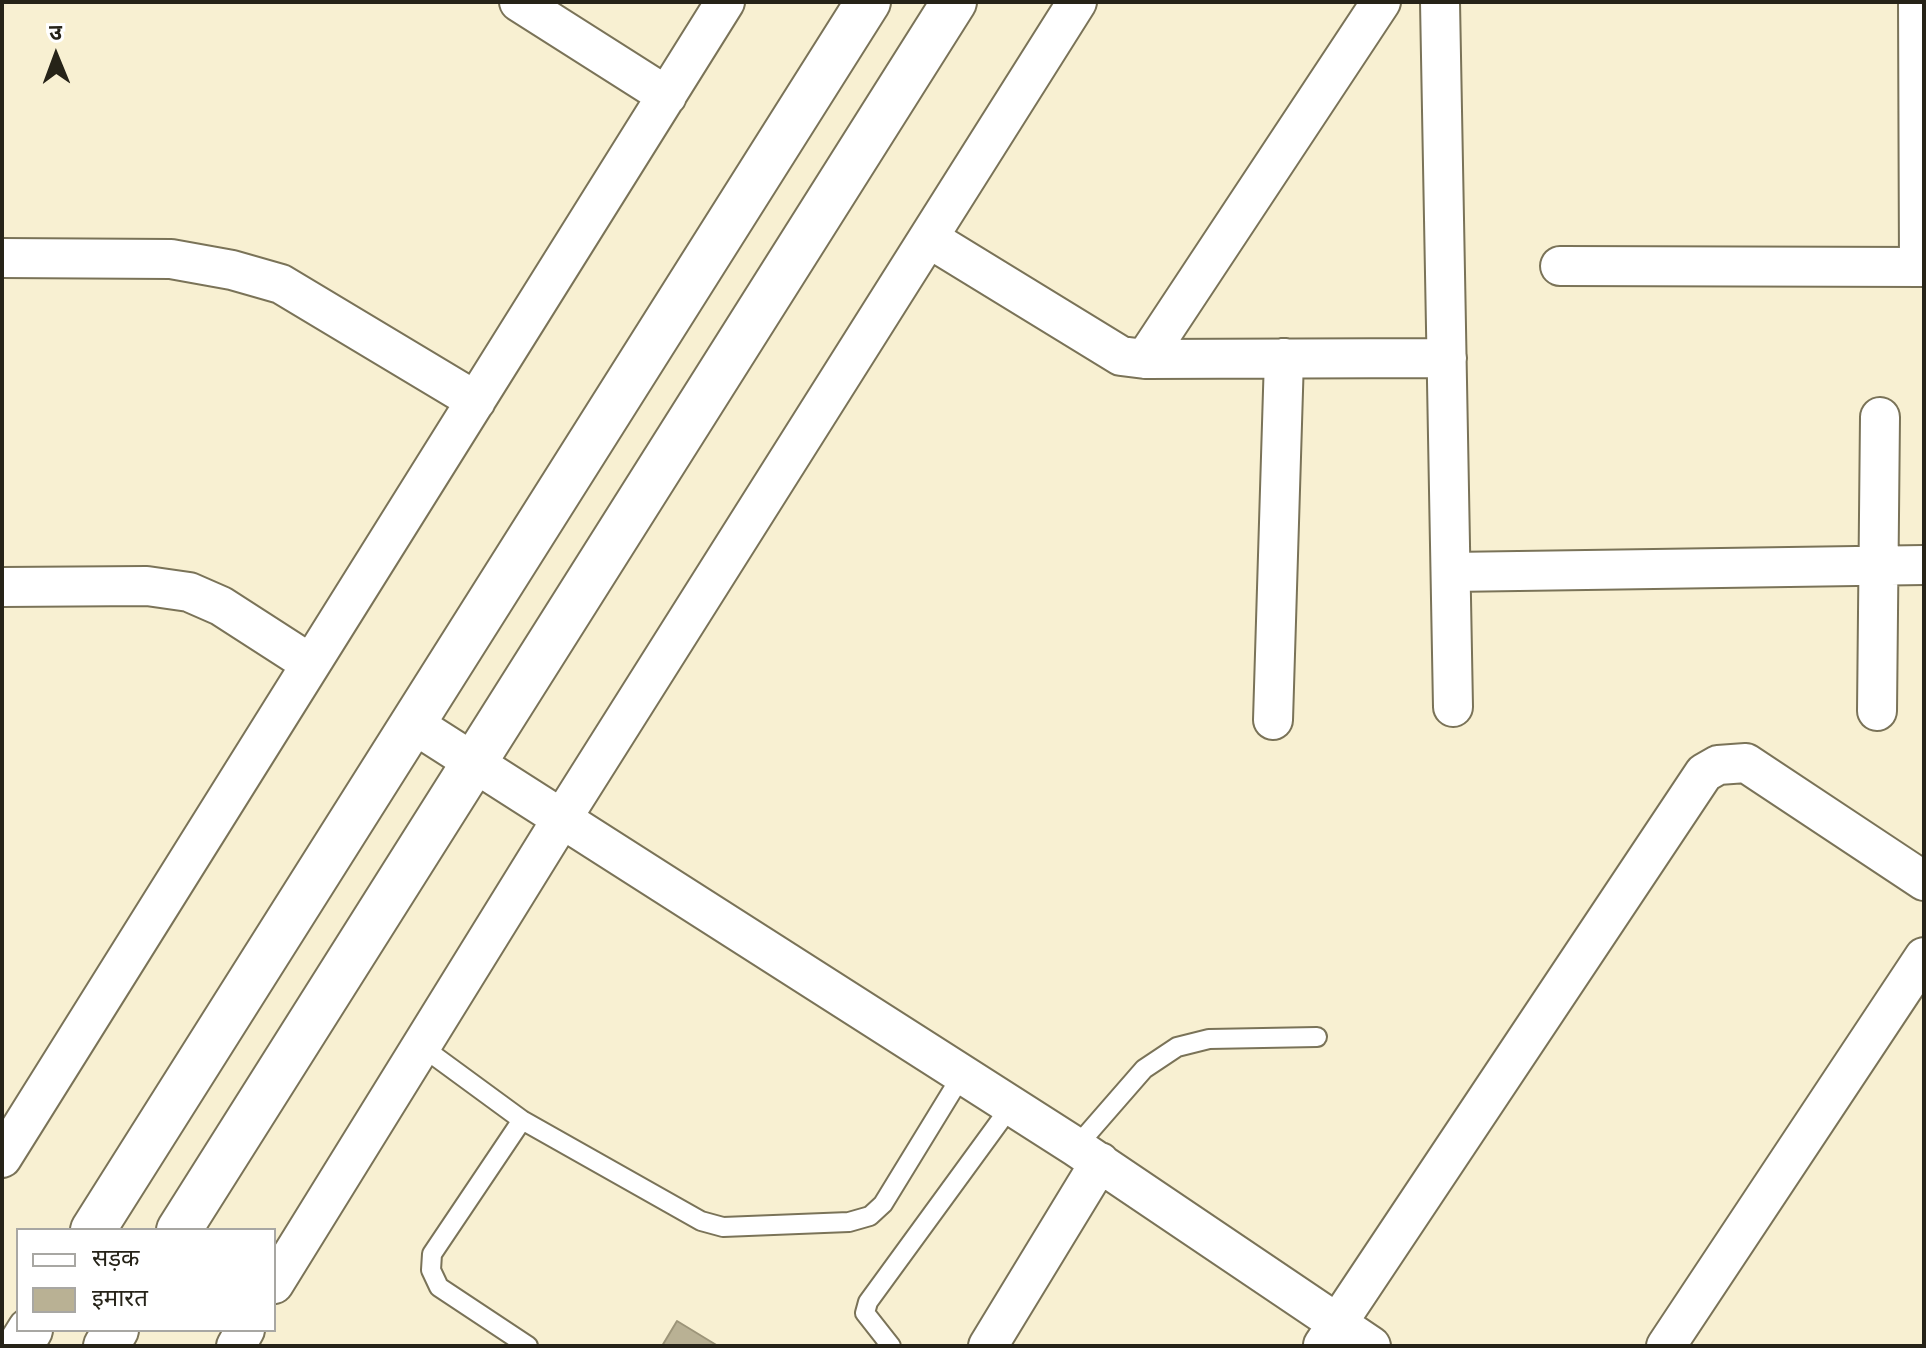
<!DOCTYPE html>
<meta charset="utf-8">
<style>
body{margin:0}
#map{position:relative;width:1926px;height:1348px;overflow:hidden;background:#f8f0d2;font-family:Ubuntu,"Noto Sans Devanagari",sans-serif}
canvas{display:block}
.frame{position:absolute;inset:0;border:4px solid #262318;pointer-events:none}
.legend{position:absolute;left:16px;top:1228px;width:260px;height:104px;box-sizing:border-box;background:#fff;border:2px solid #a8a7a3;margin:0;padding:10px 14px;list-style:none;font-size:24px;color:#262318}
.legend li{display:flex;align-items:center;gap:16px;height:40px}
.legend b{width:40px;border:2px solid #a8a7a3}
.north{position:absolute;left:16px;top:16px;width:80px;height:80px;-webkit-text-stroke:6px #fff;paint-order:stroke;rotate:359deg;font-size:22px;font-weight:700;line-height:32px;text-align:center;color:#262318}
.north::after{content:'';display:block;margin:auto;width:28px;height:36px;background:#262318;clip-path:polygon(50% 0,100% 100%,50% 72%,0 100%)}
</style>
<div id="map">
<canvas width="1926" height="1348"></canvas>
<div class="frame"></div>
<ul class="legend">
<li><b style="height:10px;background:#fff"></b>सड़क</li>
<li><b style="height:22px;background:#b9b194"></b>इमारत</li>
</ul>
<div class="north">उ</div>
</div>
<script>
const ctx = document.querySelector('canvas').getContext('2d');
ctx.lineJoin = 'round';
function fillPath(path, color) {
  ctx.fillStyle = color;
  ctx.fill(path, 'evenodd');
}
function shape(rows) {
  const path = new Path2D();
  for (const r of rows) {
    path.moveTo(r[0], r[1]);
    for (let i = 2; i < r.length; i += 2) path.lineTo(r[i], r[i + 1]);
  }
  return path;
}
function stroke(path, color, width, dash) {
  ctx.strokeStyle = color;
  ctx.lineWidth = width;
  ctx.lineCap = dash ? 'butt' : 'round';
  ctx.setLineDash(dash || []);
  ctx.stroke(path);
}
const building = shape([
 [677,1321,718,1346,662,1346,677,1321]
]);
const lane = shape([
 [421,1046,522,1120,701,1221,723,1227,849,1222,870,1216,883,1204,962,1075],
 [522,1120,432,1254,431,1270,439,1287,528,1346],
 [1076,1147,1144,1069,1177,1047,1209,1039,1317,1037],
 [891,1346,865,1313,868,1302,1011,1106]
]);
const street = shape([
 [519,2,667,96],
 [1440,2,1453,707],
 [1918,2,1919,267],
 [930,239,1121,356,1145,359,1447,358],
 [2,258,171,259,232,270,281,284,476,401],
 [1560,266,1924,267],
 [1145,359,1381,2],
 [1451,572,1924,565],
 [2,587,147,586,189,592,221,606,311,664],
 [1877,711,1880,417],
 [1273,720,1284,358],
 [412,723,1076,1147,1371,1346],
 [2,1158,725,2],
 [274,1284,561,820,1077,2],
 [1323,1345,1704,773,1718,765,1746,763,1924,881],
 [236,1346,245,1330],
 [988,1346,1100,1162],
 [1666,1346,1924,957]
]);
const secondary = shape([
 [93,1230,868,2],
 [179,1230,954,2],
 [20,1346,30,1330],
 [106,1346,116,1330]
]);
fillPath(building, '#b9b194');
stroke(building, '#9d9579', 2);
stroke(lane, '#7a7358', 22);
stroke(street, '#7a7358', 42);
stroke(secondary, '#7a7358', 48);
stroke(lane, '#fff', 18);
stroke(street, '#fff', 38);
stroke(secondary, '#fff', 44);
</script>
